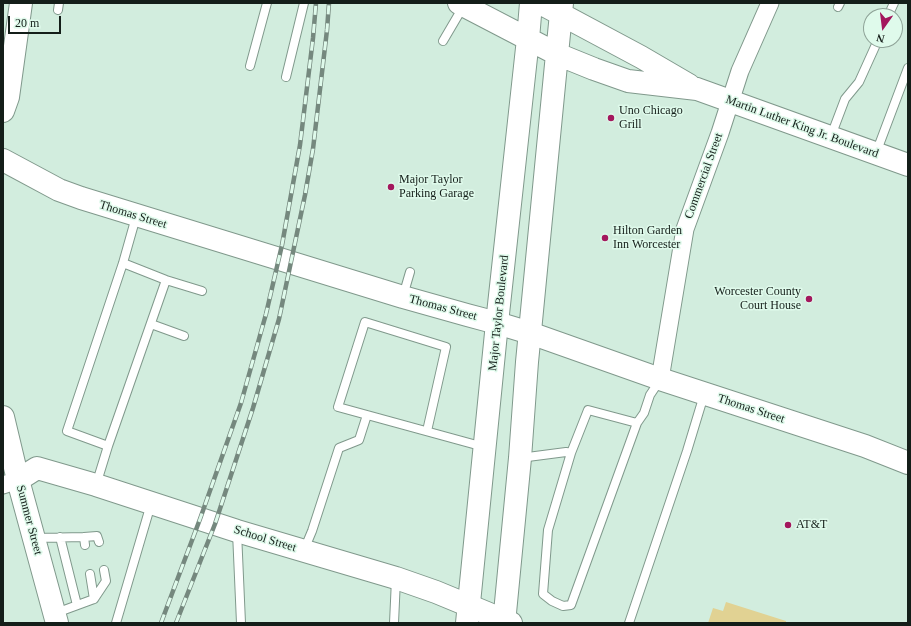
<!DOCTYPE html>
<style>
body{margin:0}
#map{position:relative;width:911px;height:626px;overflow:hidden;background:#d2edde;font-family:"Times New Roman",serif}
canvas{display:block}
.frame{position:absolute;inset:0;border:4px solid #141e19;pointer-events:none}
.north{position:absolute;left:863px;top:8px;width:40px;height:40px;box-sizing:border-box;background:#dffaeb;border:1px solid #8ea297;border-radius:50%;rotate:194deg;font-size:11px;font-weight:700;line-height:16px;text-align:center;color:#141e19}
.north::after{content:'';display:block;margin:auto;width:14px;height:18px;background:#a3175d;clip-path:polygon(50% 0,100% 100%,50% 72%,0 100%)}
.scale{position:absolute;left:8px;top:16px;width:53px;height:18px;box-sizing:border-box;border:2px solid #141e19;border-top:0;padding-left:5px;font-size:12px;line-height:14px;white-space:nowrap;color:#141e19;-webkit-text-stroke:3px #dffaeb;paint-order:stroke}
</style>
<div id="map">
<canvas width="911" height="626"></canvas>
<div class="frame"></div>
<div class="north">N</div>
<div class="scale">20 m</div>
</div>
<script>
const ctx = document.querySelector('canvas').getContext('2d');
ctx.lineJoin = 'round';
function fillPath(path, color) {
  ctx.fillStyle = color;
  ctx.fill(path, 'evenodd');
}
function shape(rows) {
  const path = new Path2D();
  for (const r of rows) {
    path.moveTo(r[0], r[1]);
    for (let i = 2; i < r.length; i += 2) path.lineTo(r[i], r[i + 1]);
  }
  return path;
}
function stroke(path, color, width, dash) {
  ctx.strokeStyle = color;
  ctx.lineWidth = width;
  ctx.lineCap = dash ? 'butt' : 'round';
  ctx.setLineDash(dash || []);
  ctx.stroke(path);
}
function label(font, color, halo, rows, align = 'center') {
  ctx.font = font + ' "Times New Roman",serif';
  ctx.lineWidth = 3;
  ctx.setLineDash([]);
  ctx.textBaseline = 'middle';
  ctx.strokeStyle = halo;
  ctx.fillStyle = color;
  for (const [text, x, y, turn = 0] of rows) {
    ctx.save();
    ctx.translate(x, y);
    ctx.rotate((+turn || 0) * Math.PI / 180);
    ctx.textAlign = isNaN(turn) ? turn : align;
    if (halo) ctx.strokeText(text, 0, 0);
    ctx.fillText(text, 0, 0);
    ctx.restore();
  }
}
const green = shape([
 [726,602,786,621,786,623,708,623,713,608,723,611]
]);
const lane = shape([
 [838,7,840,3],
 [58,10,59,3],
 [888,16,894,3],
 [443,41,463,7],
 [250,66,267,3],
 [286,77,304,3],
 [831,136,845,99,859,82,878,40],
 [876,153,908,68],
 [136,217,123,263,67,431,108,446,166,280],
 [123,263,166,280,202,291],
 [403,296,410,272],
 [151,324,184,336],
 [637,423,588,410,571,453,548,530,543,594,552,601,563,606,571,605,637,423,644,413,650,395,660,380],
 [427,431,446,347,365,322,338,407,484,447],
 [520,458,566,452,571,453],
 [96,485,108,446],
 [237,532,241,623],
 [60,537,77,605],
 [84,537,97,536,99,542],
 [35,538,84,537,85,545],
 [304,550,312,531,339,448,359,440,367,415],
 [94,599,106,581,104,570],
 [56,613,94,599,90,574],
 [116,623,151,504],
 [394,623,396,579],
 [629,623,687,451,704,395]
]);
const street = shape([
 [660,379,685,229,720,133,740,71,770,3],
 [3,485,18,480]
]);
const secondary = shape([
 [3,111,8,97,21,3],
 [3,160,59,190,81,198,403,297,467,315,497,323,530,333,660,379,865,446,908,463],
 [3,417,18,480,57,623],
 [18,480,37,468,96,485,237,531,396,578,436,592,511,623]
]);
const primary = shape([
 [459,3,557,54,594,69,628,81,697,89,908,165],
 [540,3,641,57,689,85],
 [467,623,497,323,528,39,531,3],
 [504,623,520,458,527,362,562,3]
]);
const rail = shape([
 [161,623,200,519,241,403,266,314,282,245,300,145,313,38,316,3],
 [176,623,215,524,253,408,279,319,305,195,313,149,327,30,329,3]
]);
const markers = [
 [611,118,4,"#a3175d"],
 [391,187,4,"#a3175d"],
 [605,238,4,"#a3175d"],
 [809,299,4,"#a3175d"],
 [788,525,4,"#a3175d"]
];
const poiNames = [
 ["Uno Chicago",619,111],
 ["Grill",619,125],
 ["Major Taylor",399,180],
 ["Parking Garage",399,194],
 ["Hilton Garden",613,231],
 ["Inn Worcester",613,245],
 ["Worcester County",801,292,"right"],
 ["Court House",801,306,"right"],
 ["AT&T",796,525]
];
const streetNames = [
 ["Martin Luther King Jr. Boulevard",802,127,20],
 ["Commercial Street",704,176,-70],
 ["Thomas Street",133,215,17],
 ["Thomas Street",443,308,15],
 ["Major Taylor Boulevard",499,313,-84],
 ["Thomas Street",751,409,18],
 ["Summer Street",29,520,75],
 ["School Street",265,539,17]
];
fillPath(green, '#e1d293');
stroke(lane, '#80998c', 10);
stroke(street, '#80998c', 19);
stroke(secondary, '#80998c', 24);
stroke(primary, '#80998c', 24);
stroke(lane, '#fff', 8);
stroke(street, '#fff', 17);
stroke(secondary, '#fff', 22);
stroke(primary, '#fff', 22);
stroke(rail, '#75887e', 4.5);
stroke(rail, '#dffaeb', 3, [9]);
for (const [x, y, r, color] of markers) {
  const dot = new Path2D();
  dot.arc(x, y, r, 0, 2 * Math.PI);
  ctx.fillStyle = color;
  ctx.fill(dot);
  stroke(dot, '#dffaeb', 1.5);
}
label('12px', '#141e19', '#dffaeb', poiNames, 'left');
label('12px', '#141e19', '#dffaeb', streetNames);
</script>
